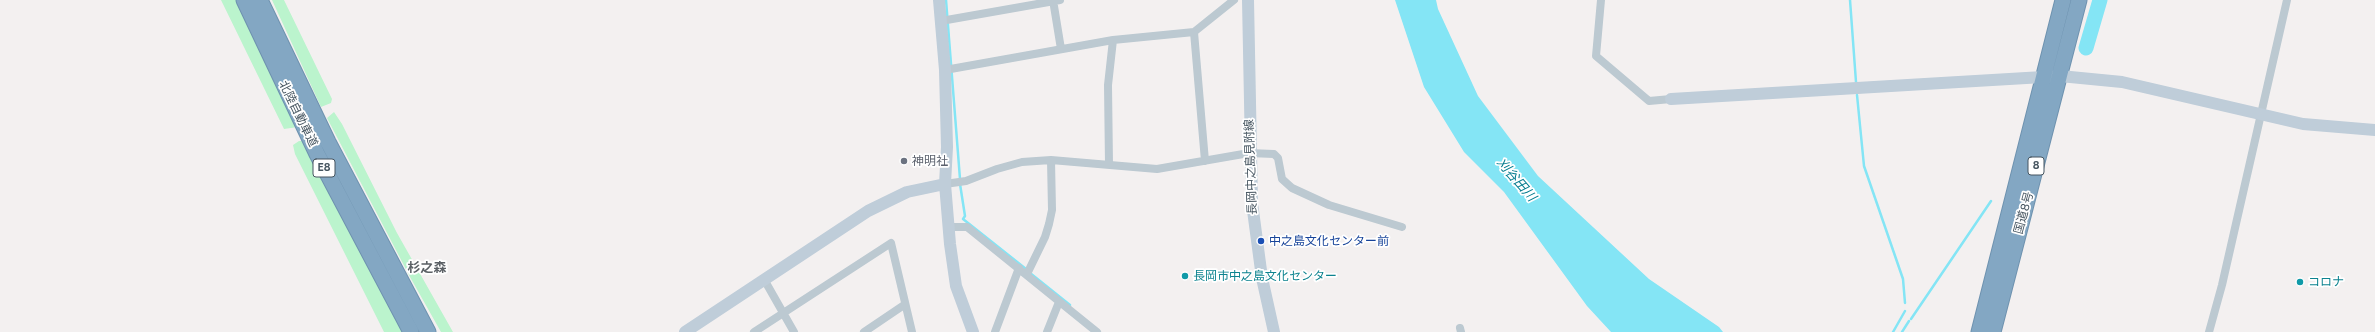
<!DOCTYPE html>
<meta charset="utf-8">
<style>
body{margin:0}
canvas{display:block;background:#f3f0f0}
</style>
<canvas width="2375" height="332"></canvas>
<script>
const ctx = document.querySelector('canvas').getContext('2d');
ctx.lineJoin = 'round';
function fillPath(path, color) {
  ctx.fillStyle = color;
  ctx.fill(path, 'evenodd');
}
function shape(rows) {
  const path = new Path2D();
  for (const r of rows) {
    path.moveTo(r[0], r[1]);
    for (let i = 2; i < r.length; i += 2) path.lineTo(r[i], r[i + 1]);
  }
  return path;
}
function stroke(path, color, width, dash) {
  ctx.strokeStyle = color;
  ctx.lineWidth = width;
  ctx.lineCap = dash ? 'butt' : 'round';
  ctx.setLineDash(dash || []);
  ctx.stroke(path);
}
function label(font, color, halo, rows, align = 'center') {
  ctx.font = font + ' Figtree,"Noto Sans JP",sans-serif';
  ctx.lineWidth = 3.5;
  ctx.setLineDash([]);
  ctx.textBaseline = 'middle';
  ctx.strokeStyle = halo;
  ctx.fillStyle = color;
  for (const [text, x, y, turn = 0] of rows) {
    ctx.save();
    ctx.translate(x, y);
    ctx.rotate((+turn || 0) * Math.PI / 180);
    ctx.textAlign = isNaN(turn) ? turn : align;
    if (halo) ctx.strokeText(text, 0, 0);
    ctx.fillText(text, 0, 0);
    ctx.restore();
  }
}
const green = shape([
 [221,0,239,0,298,127,284,129],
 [272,0,284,0,332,99,331,103,321,107],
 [334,112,342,124,397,233,453,332,441,332,410,277,327,118],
 [299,141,305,141,404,332,384,332,295,154,293,145]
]);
const water = shape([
 [1395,0,1436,0,1438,9,1478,96,1538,176,1649,279,1719,327,1723,332,1611,332,1587,306,1504,192,1464,152,1424,87]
]);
const stream = shape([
 [946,0,960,179],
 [1850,0,1856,82],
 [1857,95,1864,166,1903,279,1905,303],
 [960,184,965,216,963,219,1026,269],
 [1030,273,1070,305],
 [1911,319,1991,201],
 [1893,332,1905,311],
 [1902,332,1909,321]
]);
const river = shape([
 [2086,48,2100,0]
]);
const street = shape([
 [1053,0,1061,49],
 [1601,0,1596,56,1649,101,1671,99],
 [941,21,1060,0],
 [1194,32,1205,161],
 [945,70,1113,40,1194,32,1234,0],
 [1109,165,1108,85,1113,40],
 [945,184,966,181,997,169,1022,162,1051,160,1157,169,1249,153,1274,154,1278,158,1282,179,1292,188,1329,205,1402,227],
 [949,227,967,227,1097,332],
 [1027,274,1045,237,1049,224,1052,210,1051,160],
 [765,281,794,332],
 [1460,328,1461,332],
 [754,332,891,243,912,332],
 [864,332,904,305],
 [995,332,1019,268],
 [1047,332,1059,302],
 [2209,332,2222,285,2287,0]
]);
const secondary = shape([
 [939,0,945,70,947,147,945,184,950,244,956,286,973,332],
 [1248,0,1252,203,1262,278,1274,332],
 [1671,99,2060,76,2122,82,2303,124,2375,130],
 [685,332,868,211,907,192,945,184]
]);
const highway = shape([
 [244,0,317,154,411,332],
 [260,0,328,142,428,332],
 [1979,332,2063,0],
 [1993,332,2079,0]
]);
const markers = [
 [904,161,4,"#6b7280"],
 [1261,241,4,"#1a4fb4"],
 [1185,276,4,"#0f9aa8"],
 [2300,282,4,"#0f9aa8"]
];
const shields = [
 [2036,166,16],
 [324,168,22]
];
const shieldNames = [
 ["8",2036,166],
 ["E8",324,168]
];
const streetNames = [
 ["北陸自動車道",298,114,64],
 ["長岡中之島見附線",1251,167,-92],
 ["国道8号",2024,213,-75]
];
const worshipNames = [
 ["神明社",912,161]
];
const transitNames = [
 ["中之島文化センター前",1269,241]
];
const cultureNames = [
 ["長岡市中之島文化センター",1193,276],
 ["コロナ",2308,282]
];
const waterNames = [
 ["刈谷田川",1516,180,49]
];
const neighbourhoodNames = [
 ["杉之森",427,268]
];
fillPath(green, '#bbf4cd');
fillPath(water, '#84e5f5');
stroke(stream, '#84e5f5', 2.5);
stroke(river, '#84e5f5', 15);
stroke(highway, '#6e92af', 17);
stroke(street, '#bcc9d1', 8);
stroke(secondary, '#bfcdd9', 12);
stroke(highway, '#83a7c3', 15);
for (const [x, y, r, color] of markers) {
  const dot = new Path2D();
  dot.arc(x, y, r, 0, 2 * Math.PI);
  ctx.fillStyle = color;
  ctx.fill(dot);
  stroke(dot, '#fff', 1.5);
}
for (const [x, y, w] of shields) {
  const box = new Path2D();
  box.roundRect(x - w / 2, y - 9, w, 18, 3);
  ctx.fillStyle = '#fff';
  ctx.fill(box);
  stroke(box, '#465560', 1);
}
label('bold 11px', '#465560', null, shieldNames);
label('12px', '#465560', '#fff', streetNames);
label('12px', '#5b616d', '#fff', worshipNames, 'left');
label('12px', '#164399', '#fff', transitNames, 'left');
label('12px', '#0d838f', '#fff', cultureNames, 'left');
label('italic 13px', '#047c8f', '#fff', waterNames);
label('bold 13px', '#5c6166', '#fff', neighbourhoodNames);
</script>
